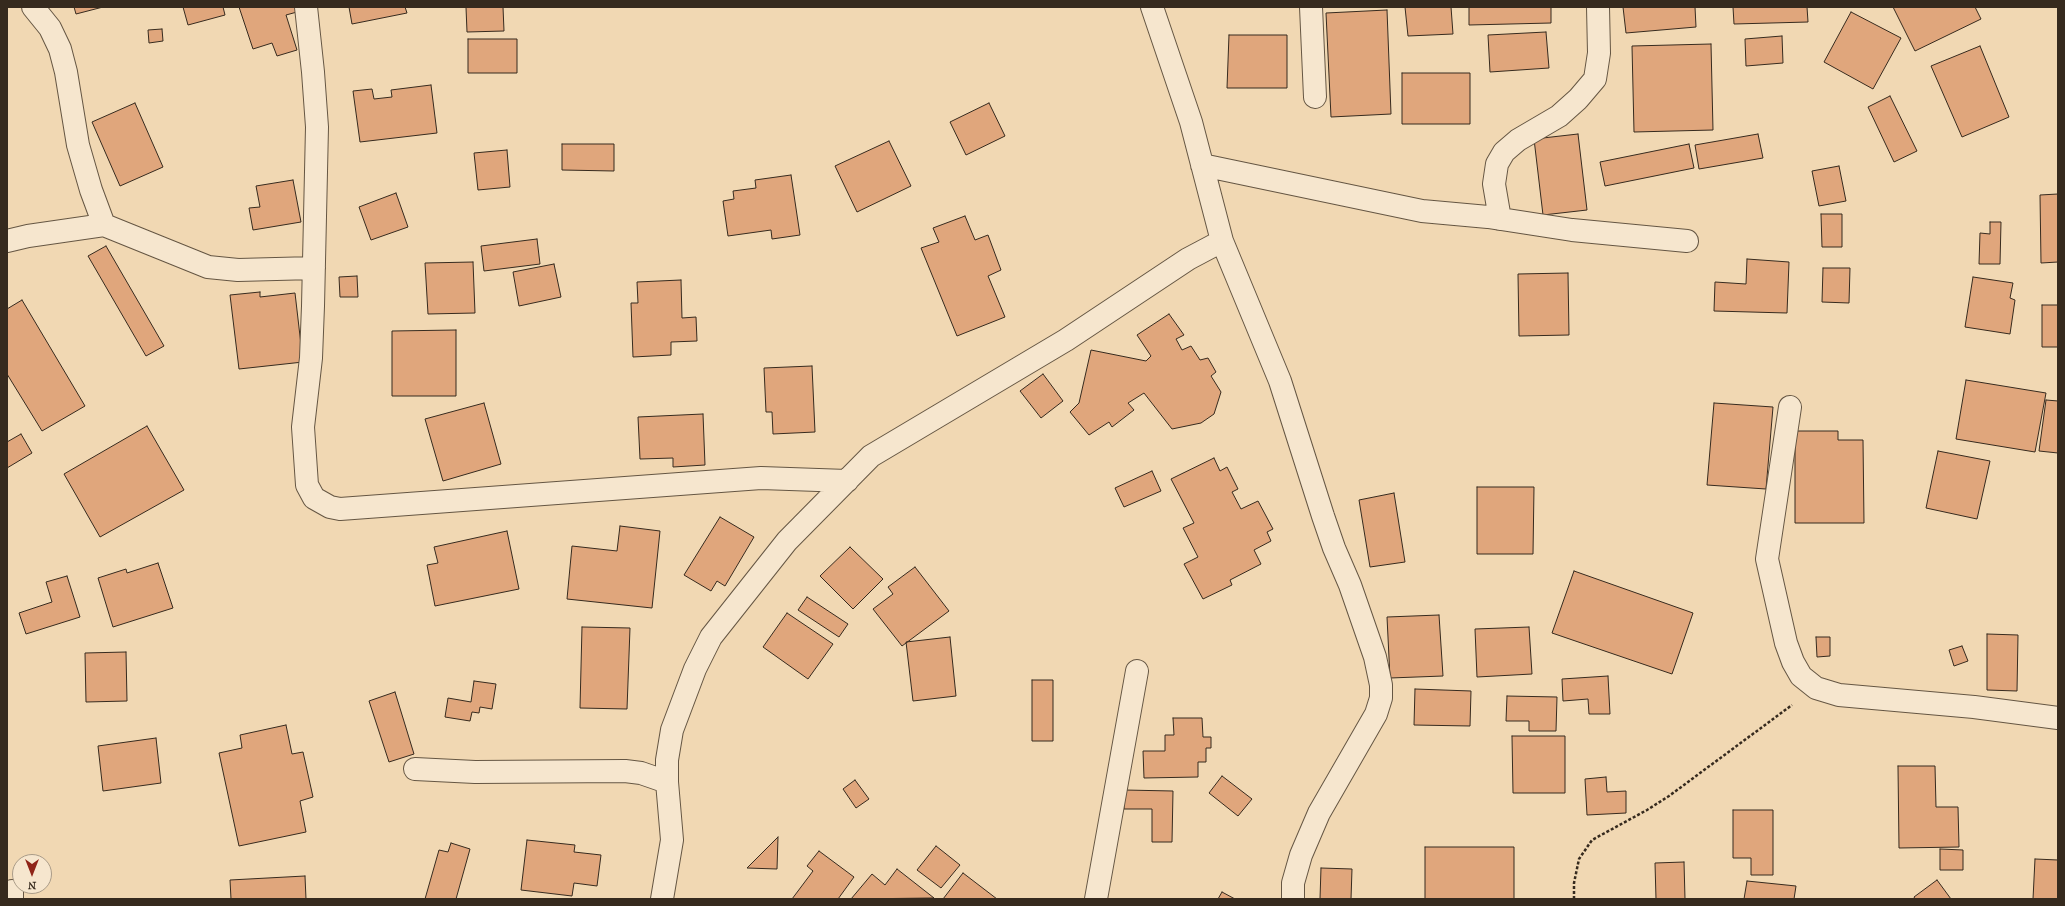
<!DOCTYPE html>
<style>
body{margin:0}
#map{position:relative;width:2065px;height:906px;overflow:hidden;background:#f1d8b3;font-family:"IM FELL French Canon",serif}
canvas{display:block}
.frame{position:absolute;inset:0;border:8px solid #362a1e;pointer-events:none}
.north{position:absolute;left:12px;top:854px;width:40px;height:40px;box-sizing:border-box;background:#f6e6ce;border:1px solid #a99b88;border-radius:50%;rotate:180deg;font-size:11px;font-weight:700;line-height:16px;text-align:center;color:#362a1e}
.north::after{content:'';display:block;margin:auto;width:14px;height:18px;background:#8f2418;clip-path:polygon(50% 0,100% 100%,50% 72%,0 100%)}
</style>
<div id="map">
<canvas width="2065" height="906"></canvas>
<div class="frame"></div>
<div class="north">N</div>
</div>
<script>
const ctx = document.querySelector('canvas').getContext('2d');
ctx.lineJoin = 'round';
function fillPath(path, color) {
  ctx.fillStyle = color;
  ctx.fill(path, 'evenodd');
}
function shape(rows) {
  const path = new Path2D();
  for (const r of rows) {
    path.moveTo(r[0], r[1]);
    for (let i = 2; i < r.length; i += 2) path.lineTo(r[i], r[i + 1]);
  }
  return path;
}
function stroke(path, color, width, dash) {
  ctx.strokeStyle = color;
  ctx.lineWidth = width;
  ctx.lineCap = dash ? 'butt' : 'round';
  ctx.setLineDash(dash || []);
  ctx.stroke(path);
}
const building = shape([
 [74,7,103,7,76,14,74,7],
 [183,7,223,7,225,15,188,25,183,7],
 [239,7,296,7,297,12,286,15,297,50,277,56,272,43,253,49,239,7],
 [349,7,405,7,407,13,352,24,349,7],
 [466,7,503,7,504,31,467,32,466,7],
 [1405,7,1451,7,1453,34,1408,36,1405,7],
 [1469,7,1551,7,1551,23,1469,25,1469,7],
 [1623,7,1695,7,1696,27,1626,33,1623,7],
 [1733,7,1807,7,1808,22,1734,24,1733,7],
 [1893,7,1975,7,1981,19,1915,51,1893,7],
 [1387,10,1391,114,1331,117,1326,13,1387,10],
 [1851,12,1901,38,1873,89,1824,62,1851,12],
 [162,29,163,41,149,43,148,30,162,29],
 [1546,32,1549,68,1490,72,1488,35,1546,32],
 [1229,35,1287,35,1287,88,1227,88,1229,35],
 [1782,36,1783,63,1746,66,1745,39,1782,36],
 [468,39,517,39,517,73,468,73,468,39],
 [1711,44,1713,130,1634,132,1632,46,1711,44],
 [1980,46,2009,117,1962,137,1931,66,1980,46],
 [1402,73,1470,73,1470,124,1402,124,1402,73],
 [431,85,437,133,360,142,353,91,372,89,374,99,392,97,391,90,431,85],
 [1890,96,1917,151,1894,162,1868,107,1890,96],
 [135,103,163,167,120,186,92,122,135,103],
 [989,103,1005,136,966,155,950,122,989,103],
 [1578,134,1587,210,1543,215,1534,139,1578,134],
 [1758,134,1763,158,1699,169,1695,145,1758,134],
 [889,141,911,186,857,212,835,166,889,141],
 [562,144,614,144,614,171,562,170,562,144],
 [1689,144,1694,168,1605,186,1600,162,1689,144],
 [507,150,510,187,478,190,474,153,507,150],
 [1839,166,1846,201,1819,206,1812,171,1839,166],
 [791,175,800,235,772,239,771,230,728,236,723,201,734,199,733,191,756,188,755,180,791,175],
 [293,180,301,222,253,230,249,208,260,207,256,186,293,180],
 [396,193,408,227,371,240,359,207,396,193],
 [2058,194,2058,262,2041,263,2040,195,2058,194],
 [1821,214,1842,214,1842,247,1822,247,1821,214],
 [965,216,975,240,988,235,1001,270,988,276,1005,317,957,336,921,248,939,242,933,228,965,216],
 [1990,222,2001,222,2000,264,1979,264,1980,233,1990,234,1990,222],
 [537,239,540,264,484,271,481,246,537,239],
 [106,246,164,346,146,356,88,256,106,246],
 [1747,259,1789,262,1787,313,1714,311,1715,282,1746,284,1747,259],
 [473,262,475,313,428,314,425,263,473,262],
 [554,264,561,297,519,306,513,272,554,264],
 [1823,268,1850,268,1849,303,1822,302,1823,268],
 [1568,273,1569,335,1519,336,1518,274,1568,273],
 [357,276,358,297,340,297,339,277,357,276],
 [1973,277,2013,283,2010,298,2015,300,2010,334,1965,327,1973,277],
 [681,280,682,318,696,317,697,341,671,342,671,355,633,357,631,303,638,303,637,282,681,280],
 [260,292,260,297,295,293,303,362,239,369,230,295,260,292],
 [22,300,85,406,42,431,7,374,7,309,22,300],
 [2042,305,2058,305,2058,347,2042,347,2042,305],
 [1169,314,1184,335,1176,339,1182,350,1191,346,1200,360,1208,358,1216,372,1211,376,1221,392,1214,414,1201,423,1172,429,1144,393,1128,403,1134,410,1112,427,1109,422,1089,435,1070,412,1079,403,1091,350,1146,361,1151,356,1137,335,1169,314],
 [456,330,456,396,392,396,392,331,456,330],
 [812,366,815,432,773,434,772,412,766,412,764,368,812,366],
 [1043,374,1063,401,1041,418,1020,391,1043,374],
 [1966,380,2046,393,2035,452,1956,439,1966,380],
 [2046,400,2058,401,2058,453,2039,451,2046,400],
 [484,403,501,464,443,481,425,419,484,403],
 [1714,403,1773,407,1766,489,1707,485,1714,403],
 [703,414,705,465,673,467,673,458,640,459,638,417,703,414],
 [147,426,184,490,100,537,64,474,147,426],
 [1795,431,1838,431,1838,440,1863,440,1864,523,1795,523,1795,431],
 [21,434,32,453,7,468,7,442,21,434],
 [1938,451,1990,461,1977,519,1926,508,1938,451],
 [1214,458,1220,471,1227,467,1238,489,1232,492,1241,509,1258,501,1273,529,1267,532,1271,541,1254,550,1261,564,1230,580,1232,585,1203,599,1184,564,1198,557,1183,528,1194,523,1171,479,1214,458],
 [1152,471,1161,491,1124,507,1115,488,1152,471],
 [1477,487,1534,487,1533,554,1477,554,1477,487],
 [1394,493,1405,562,1370,567,1359,500,1394,493],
 [720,517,754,537,725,586,717,581,711,591,684,575,720,517],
 [620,526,660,531,652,608,567,599,572,546,617,551,620,526],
 [507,531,519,589,435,606,427,565,438,563,434,547,507,531],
 [850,547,883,579,853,609,820,576,850,547],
 [158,563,173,608,113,627,98,578,126,569,127,573,158,563],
 [915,567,949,611,902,646,873,609,893,594,888,587,915,567],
 [1574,571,1693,613,1672,674,1552,633,1574,571],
 [67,576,80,617,26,634,19,613,52,602,46,582,67,576],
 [807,597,848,624,839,637,798,610,807,597],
 [787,613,833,644,808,679,763,647,787,613],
 [1439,615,1443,676,1390,678,1387,617,1439,615],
 [582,627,630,628,627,709,580,708,582,627],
 [1529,627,1532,674,1477,677,1475,629,1529,627],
 [1987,634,2018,635,2017,691,1987,690,1987,634],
 [950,637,956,696,913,701,906,642,950,637],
 [1816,637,1830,637,1830,656,1817,657,1816,637],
 [1962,646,1968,661,1954,666,1949,650,1962,646],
 [126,652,127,701,86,702,85,653,126,652],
 [1608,676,1610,714,1589,714,1588,699,1563,701,1562,679,1608,676],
 [1032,680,1053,680,1053,741,1032,741,1032,680],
 [474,681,496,684,492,709,480,707,479,713,472,712,470,721,445,717,448,698,471,702,474,681],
 [1415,689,1471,691,1470,726,1414,725,1415,689],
 [395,692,414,754,389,762,369,701,395,692],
 [1507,696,1557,697,1556,731,1529,731,1529,721,1506,721,1507,696],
 [1173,718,1202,718,1203,737,1211,737,1211,748,1206,748,1206,762,1198,762,1198,777,1144,778,1143,751,1165,751,1165,735,1174,735,1173,718],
 [286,725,292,754,303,752,313,797,300,801,306,832,239,846,219,753,242,748,240,735,286,725],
 [1512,736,1565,736,1565,793,1513,793,1512,736],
 [156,738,161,783,103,791,98,746,156,738],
 [1898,766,1935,766,1936,807,1958,807,1959,847,1899,848,1898,766],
 [1222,776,1252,799,1238,816,1209,793,1222,776],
 [1606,777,1607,792,1626,791,1626,813,1587,815,1585,779,1606,777],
 [855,780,869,799,856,808,843,789,855,780],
 [1124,790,1173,791,1172,842,1152,842,1152,809,1124,809,1124,790],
 [1733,810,1773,810,1773,875,1751,875,1751,858,1733,858,1733,810],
 [778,837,777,869,747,868,778,837],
 [527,840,575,845,574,852,601,855,597,886,574,883,572,896,521,890,527,840],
 [451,843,470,849,456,899,425,899,439,850,448,852,451,843],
 [936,846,960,865,941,888,917,870,936,846],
 [1425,847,1514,847,1514,899,1425,899,1425,847],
 [1940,849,1963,850,1963,870,1940,870,1940,849],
 [819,851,854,877,838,899,792,899,813,871,807,866,819,851],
 [2035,859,2058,860,2058,899,2033,899,2035,859],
 [1684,862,1685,899,1656,899,1655,863,1684,862],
 [1321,868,1352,869,1351,899,1320,899,1321,868],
 [897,869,934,898,851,899,872,874,885,885,897,869],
 [963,873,997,899,943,899,963,873],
 [305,876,306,899,231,899,230,880,305,876],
 [1937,880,1951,899,1915,899,1914,897,1937,880],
 [1747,881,1796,886,1794,899,1744,899,1747,881],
 [1222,892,1235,899,1218,899,1222,892]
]);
const path = shape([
 [1574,899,1574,883,1579,859,1592,840,1647,810,1669,796,1792,705]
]);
const street = shape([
 [33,7,50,28,60,49,66,72,78,145,91,190,104,225],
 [306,7,313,72,317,127,313,306,311,358,303,427,307,485,314,498,330,507,340,509,761,478,847,481],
 [1152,7,1191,122,1222,241,1280,381,1323,516,1334,548,1350,585,1375,657,1381,685,1381,698,1376,714,1319,813,1301,855,1293,883,1293,899],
 [1311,7,1315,97],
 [1202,165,1422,211,1488,217,1572,230,1687,241],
 [1500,219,1494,184,1497,164,1504,152,1518,140,1559,116,1578,99,1595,79,1599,53,1598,7],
 [7,241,28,236,104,225,208,267,238,270,314,268],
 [1790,407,1767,559,1786,643,1793,662,1801,676,1816,688,1839,695,1974,707,2058,718],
 [415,769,475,772,625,771,641,773,667,782],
 [12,899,12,891],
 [662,899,672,840,667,782,667,760,672,730,695,669,711,637,787,541,871,456,1066,340,1188,259,1222,241],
 [1096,899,1137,671]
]);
fillPath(building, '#e0a67c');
stroke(building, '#362a1e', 1);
stroke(street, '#655643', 24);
stroke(path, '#362a1e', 2.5, [3, 2]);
stroke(street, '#f6e6ce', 22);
</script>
